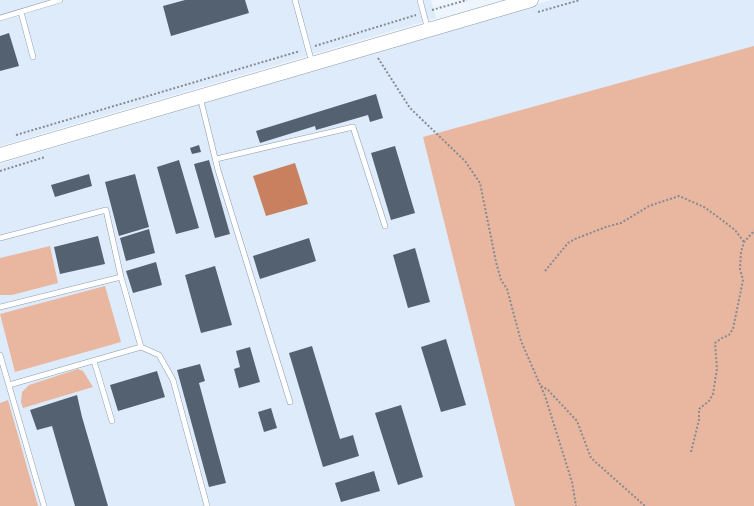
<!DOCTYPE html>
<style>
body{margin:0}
canvas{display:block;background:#eef5fc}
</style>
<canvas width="754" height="506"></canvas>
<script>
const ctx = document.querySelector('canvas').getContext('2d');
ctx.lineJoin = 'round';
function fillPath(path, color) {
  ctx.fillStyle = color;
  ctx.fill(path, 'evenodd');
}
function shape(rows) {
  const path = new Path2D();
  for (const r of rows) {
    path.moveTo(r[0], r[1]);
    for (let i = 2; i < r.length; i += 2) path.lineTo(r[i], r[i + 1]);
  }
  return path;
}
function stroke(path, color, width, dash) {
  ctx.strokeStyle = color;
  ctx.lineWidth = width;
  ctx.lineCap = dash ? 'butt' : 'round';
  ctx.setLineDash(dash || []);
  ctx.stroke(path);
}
const built = shape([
 [0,0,431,0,436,18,0,146],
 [551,0,754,0,754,506,0,506,0,164]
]);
const green = shape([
 [754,46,754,506,515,506,423,137],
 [50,246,58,283,12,295,0,295,0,258],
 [105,286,121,342,15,372,0,314],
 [78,369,83,371,93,387,23,408,21,402,22,392,29,385],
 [8,400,38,506,0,506,0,403]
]);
const water = shape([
 [295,163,308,204,266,216,253,176]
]);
const building = shape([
 [185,0,245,0,249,13,171,36,163,6],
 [9,33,19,66,0,71,0,36],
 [376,94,383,118,370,122,368,115,316,130,315,126,260,143,256,131],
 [199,145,201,152,192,154,190,148],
 [395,146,415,213,391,220,371,153],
 [179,160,199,228,176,234,157,167],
 [209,160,230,234,215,238,194,164],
 [89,174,92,186,55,197,51,185],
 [135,174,149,227,119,236,105,182],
 [149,229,155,253,126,261,120,238],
 [98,236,105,264,60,274,54,247],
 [309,238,316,261,260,279,253,256],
 [415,248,430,302,408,308,393,255],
 [156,262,162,285,133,293,126,271],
 [215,266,232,325,201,333,185,275],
 [446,339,466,405,441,412,421,347],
 [312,346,340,439,353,435,359,456,323,467,289,353],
 [250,347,260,382,239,388,234,369,240,367,236,351],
 [200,364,205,381,199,383,226,483,209,487,177,370],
 [157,371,165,397,118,411,110,385],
 [77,395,82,417,108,506,75,506,52,426,37,430,30,410],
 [401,405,423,477,398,485,375,413],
 [271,408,277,428,264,432,258,412],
 [374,471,380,491,341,502,335,483]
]);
const path = shape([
 [432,10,467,0],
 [538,12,580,0],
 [315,46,416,15],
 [378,58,410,108,465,161,480,183,496,262,501,280,507,289,521,341,545,396,572,482,576,506],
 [16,135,300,51],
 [0,171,45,157],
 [545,271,568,243,575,239,606,227,621,223,649,206,679,196,704,207,718,217,735,230,744,242],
 [541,386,548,390,577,421,591,458,645,506],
 [691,452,699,420,699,409,709,401,713,394,717,369,715,343,722,338,729,335,733,329,743,280,740,269,741,252,744,242,754,231]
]);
const lane = shape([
 [295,0,312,63],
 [420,0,428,30],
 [21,12,33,57],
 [0,18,60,0],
 [200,97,218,170,290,402],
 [216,159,353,127,385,226],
 [0,238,106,210,121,277],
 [0,307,121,277,141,347,9,385],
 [141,347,159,355,173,380,207,506],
 [0,355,44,506],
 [94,361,112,421]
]);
const secondary = shape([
 [0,155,531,0]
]);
fillPath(built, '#deebfa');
fillPath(green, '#e9b7a0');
fillPath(water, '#c9805e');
fillPath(building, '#546171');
stroke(lane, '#8d9bac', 6);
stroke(secondary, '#8d9bac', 15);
stroke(path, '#858b91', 2, [2, 2]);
stroke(lane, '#fff', 5);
stroke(secondary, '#fff', 14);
</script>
